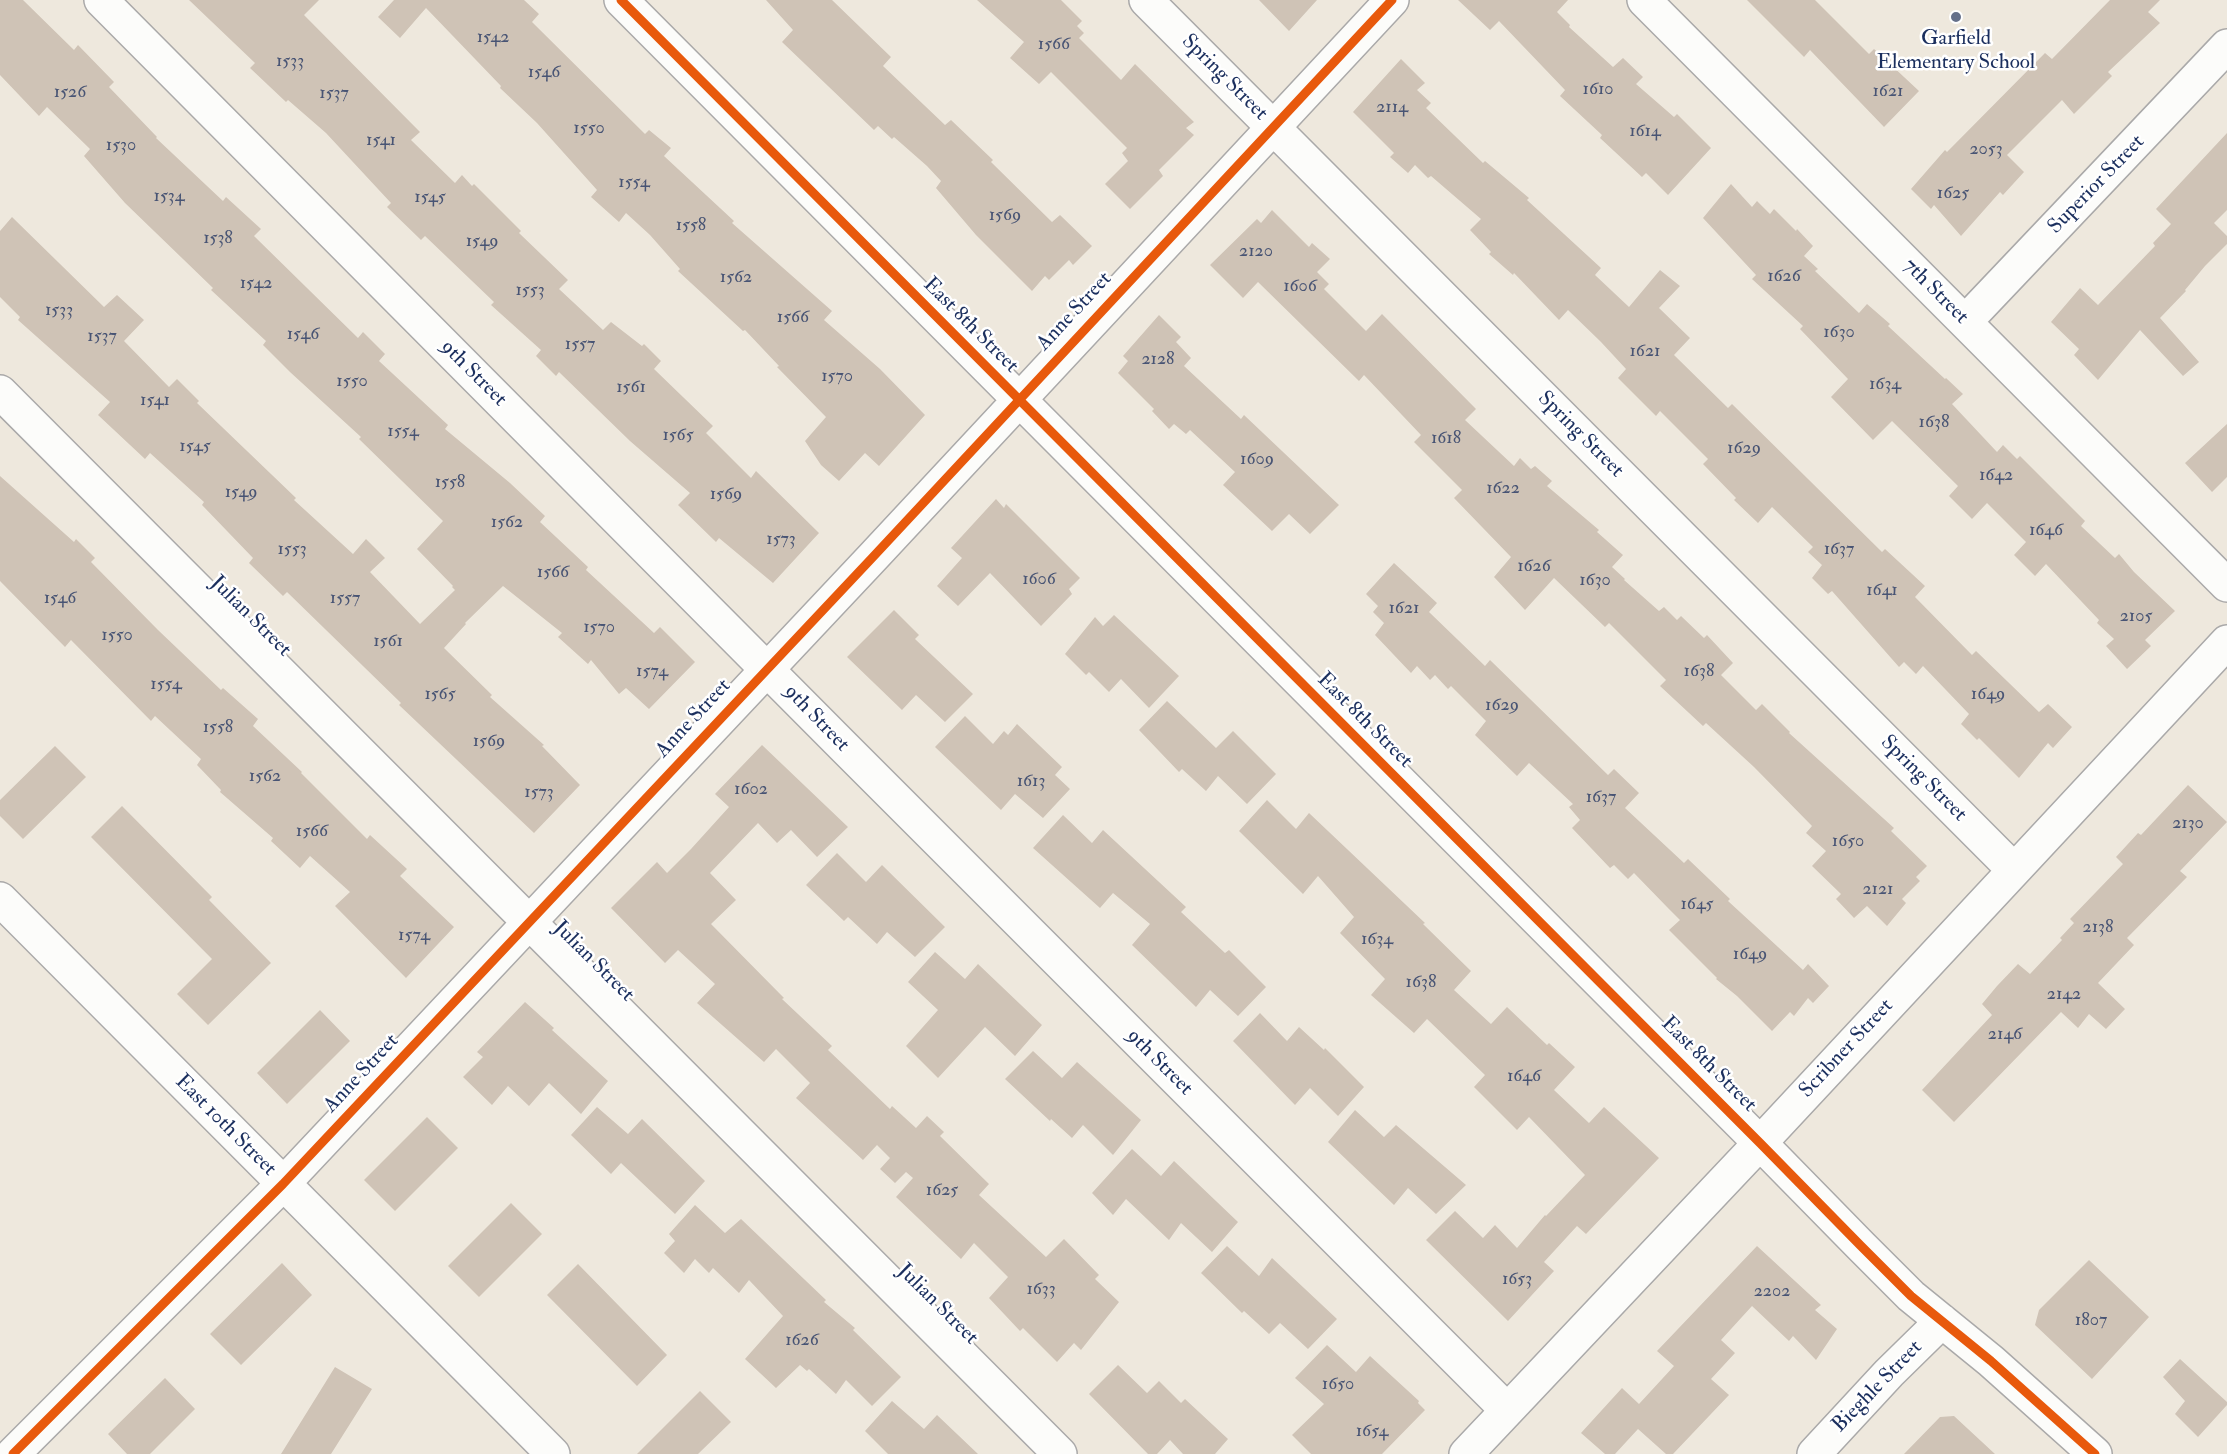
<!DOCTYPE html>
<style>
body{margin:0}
canvas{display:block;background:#eee8dd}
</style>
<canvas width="2227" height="1454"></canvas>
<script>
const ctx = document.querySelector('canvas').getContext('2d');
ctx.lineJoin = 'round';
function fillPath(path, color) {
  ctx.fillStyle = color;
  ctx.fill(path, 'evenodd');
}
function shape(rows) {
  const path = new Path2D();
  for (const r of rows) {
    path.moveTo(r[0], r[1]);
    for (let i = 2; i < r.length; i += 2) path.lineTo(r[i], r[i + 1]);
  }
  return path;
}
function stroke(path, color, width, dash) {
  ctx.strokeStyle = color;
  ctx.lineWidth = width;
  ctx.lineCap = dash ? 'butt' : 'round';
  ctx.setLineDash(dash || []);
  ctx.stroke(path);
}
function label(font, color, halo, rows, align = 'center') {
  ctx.font = font + ' "IM FELL Double Pica",serif';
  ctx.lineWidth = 5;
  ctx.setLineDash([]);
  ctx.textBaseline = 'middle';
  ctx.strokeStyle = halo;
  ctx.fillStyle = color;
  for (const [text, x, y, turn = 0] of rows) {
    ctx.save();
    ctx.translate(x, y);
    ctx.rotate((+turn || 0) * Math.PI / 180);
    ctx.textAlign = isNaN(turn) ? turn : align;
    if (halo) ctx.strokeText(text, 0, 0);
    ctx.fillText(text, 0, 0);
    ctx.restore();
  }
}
const building = shape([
 [0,0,23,0,74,50,78,45,114,82,109,87,157,137,156,138,223,201,226,197,261,229,254,236,358,338,363,332,385,354,379,361,448,425,445,429,510,483,545,516,540,522,588,567,586,570,654,633,660,627,695,662,649,709,626,688,619,694,591,660,588,664,558,637,562,633,503,586,465,623,466,624,444,648,492,695,490,697,544,745,542,746,580,785,534,833,399,705,401,703,287,592,283,596,249,563,253,558,202,505,204,502,150,453,145,459,98,415,110,402,18,320,20,317,0,297,0,231,12,217,104,307,117,295,144,320,124,341,169,387,177,379,199,401,197,403,296,498,294,500,353,554,366,539,385,558,370,572,420,624,455,590,452,587,453,586,417,549,443,521,359,439,361,437,290,372,263,345,266,341,211,290,213,288,125,203,84,156,90,149,47,107,39,116,0,75],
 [189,0,319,0,304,15,420,132,411,140,455,183,462,175,472,186,474,184,521,231,519,233,568,280,559,289,603,330,611,322,642,346,644,344,661,361,654,369,713,426,706,433,751,478,756,471,819,533,773,583,719,538,716,542,678,505,690,493,630,441,559,372,556,376,536,356,541,350,491,305,494,302,425,236,421,240,387,207,391,203,326,133,288,100,286,102,250,68,255,63],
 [394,0,524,0,539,14,532,22,645,134,649,130,671,148,664,156,734,221,732,223,832,311,824,320,880,369,925,415,879,466,865,453,839,481,821,465,805,441,826,417,777,367,779,366,745,330,743,331,678,271,680,269,650,235,626,213,619,222,591,197,597,190,537,123,500,88,501,86,426,8,400,38,378,17],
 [766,0,832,0,891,57,883,66,945,125,951,120,993,160,991,162,1052,222,1060,215,1092,246,1073,265,1069,260,1049,280,1045,276,1032,291,976,235,936,188,941,181,927,166,894,137,892,139,878,126,874,130,782,42,793,30],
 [977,0,1061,0,1082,21,1077,26,1084,33,1079,38,1121,80,1135,64,1194,122,1186,128,1194,135,1159,170,1163,176,1130,209,1105,184,1128,161,1122,153,1127,148,1051,72,1039,84,1010,58,1024,42],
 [1259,0,1317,0,1289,31],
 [1458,0,1568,0,1557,12,1570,25,1569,27,1613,67,1623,58,1643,77,1636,84,1674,117,1677,114,1711,148,1668,195,1646,173,1642,177,1600,138,1602,135,1560,96,1565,90,1499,21,1490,30],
 [1747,0,1815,0,1869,54,1874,49,1919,91,1884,127,1810,50,1804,57],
 [2110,0,2160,0,2148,12,2160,23,2108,72,2112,76,2074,114,2062,100,2007,155,2024,172,2003,195,2000,192,1961,236,1934,205,1931,209,1911,189,1945,150,1947,152,2045,53,2052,59],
 [1401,59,1425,83,1417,90,1431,103,1426,108,1483,163,1485,161,1529,198,1527,200,1601,268,1595,275,1629,307,1660,270,1680,286,1659,308,1690,338,1674,355,1728,408,1732,404,1882,552,1885,549,1925,586,1915,597,1972,655,1976,651,2039,712,2048,704,2072,727,2053,748,2048,743,2019,778,1979,738,1977,740,1961,724,1969,714,1923,666,1916,674,1904,662,1899,667,1832,591,1828,594,1812,578,1822,565,1808,552,1813,547,1772,507,1758,523,1734,500,1736,498,1703,464,1708,459,1660,411,1656,416,1618,378,1626,369,1601,342,1568,310,1559,320,1514,273,1513,275,1489,254,1491,252,1470,230,1481,219,1431,176,1428,178,1415,165,1408,173,1390,157,1394,153,1353,112],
 [2227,133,2227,210,2214,223,2227,236,2227,244,2205,266,2185,290,2186,291,2160,318,2199,362,2183,376,2140,330,2098,380,2074,355,2079,349,2051,322,2080,288,2098,305,2155,246,2153,243,2171,224,2156,209],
 [1731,184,1752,207,1757,201,1770,214,1774,209,1796,231,1797,229,1813,246,1804,256,1818,269,1815,271,1859,313,1867,304,1890,324,1888,326,1945,379,1946,378,1963,394,1952,404,1997,452,2003,445,2017,459,2020,456,2085,521,2081,526,2115,558,2119,554,2134,572,2175,611,2145,640,2151,646,2127,669,2106,646,2114,639,2097,623,2099,620,2046,564,2035,576,2014,555,2026,542,1987,503,1972,519,1949,496,1958,486,1892,421,1873,440,1831,397,1848,379,1800,329,1803,326,1752,279,1756,275,1703,218],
 [1272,210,1309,247,1312,243,1330,259,1317,272,1329,284,1324,289,1366,331,1382,314,1476,409,1465,420,1514,466,1520,458,1531,469,1535,466,1552,481,1547,486,1599,530,1597,532,1623,555,1612,567,1625,579,1624,580,1659,611,1664,607,1677,620,1681,616,1704,638,1707,635,1733,663,1721,675,1756,710,1762,704,1790,732,1789,733,1894,828,1891,831,1927,866,1916,877,1920,881,1902,899,1906,903,1887,926,1867,906,1854,918,1836,899,1841,894,1812,866,1826,851,1806,833,1812,826,1754,767,1706,723,1703,726,1660,686,1666,680,1609,623,1605,627,1554,578,1525,610,1494,577,1511,557,1454,498,1462,490,1414,442,1421,435,1364,375,1359,381,1258,282,1243,298,1210,265,1257,219,1261,223],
 [1159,315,1181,337,1176,342,1191,358,1184,366,1241,419,1244,415,1339,505,1310,534,1289,514,1272,531,1223,485,1235,472,1190,430,1186,434,1174,424,1169,429,1152,411,1154,409,1118,373,1128,361,1123,356],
 [2227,424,2227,477,2212,492,2185,463],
 [0,476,74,542,76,539,95,558,91,562,158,630,221,690,223,688,258,719,253,726,302,772,301,773,367,839,370,835,407,869,400,876,454,927,406,978,335,906,350,892,310,856,300,868,271,841,273,838,220,792,221,790,197,765,201,759,155,716,151,721,71,640,65,647,0,581],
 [996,499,1004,508,1006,504,1080,578,1069,589,1072,594,1041,626,990,573,958,606,937,586,962,558,951,548],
 [1394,563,1437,603,1429,612,1485,666,1490,660,1608,775,1614,769,1639,793,1625,808,1684,863,1688,859,1730,899,1728,901,1803,970,1808,964,1829,986,1813,1003,1808,998,1794,1016,1790,1012,1772,1031,1737,996,1716,979,1717,978,1669,930,1680,920,1667,907,1634,873,1628,879,1614,865,1610,868,1572,828,1580,820,1569,807,1573,804,1529,763,1517,776,1475,735,1486,721,1451,686,1448,689,1435,675,1430,680,1417,666,1411,673,1375,635,1384,623,1373,612,1378,606,1366,594],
 [894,610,919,635,915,639,973,694,945,722,916,695,902,710,847,657],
 [1114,615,1179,676,1149,708,1121,679,1109,692,1089,672,1086,675,1065,654,1095,617,1103,626],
 [1167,701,1216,748,1233,731,1276,774,1247,804,1218,776,1206,791,1182,769,1179,772,1139,730],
 [965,716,993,744,1004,731,1008,735,1017,724,1062,767,1055,775,1070,789,1043,818,1015,794,1001,810,935,747],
 [762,745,848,827,817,857,791,830,777,843,758,823,710,873,736,900,711,924,784,998,782,999,832,1046,828,1050,890,1109,892,1106,916,1128,927,1116,944,1132,940,1136,989,1184,979,1195,1046,1257,1064,1239,1099,1275,1095,1279,1119,1302,1081,1350,1074,1343,1057,1362,1023,1328,1020,1331,989,1298,1008,1277,974,1243,961,1259,896,1197,913,1178,906,1172,895,1183,880,1169,890,1158,877,1145,863,1160,796,1098,810,1083,776,1049,764,1062,697,1003,715,984,678,950,665,963,611,908,657,862,667,873,691,849,729,807,715,794],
 [55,746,86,777,23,839,0,816,0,800],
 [2188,785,2227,822,2180,871,2187,877,2127,938,2134,945,2098,983,2125,1009,2106,1029,2089,1014,2078,1028,2061,1012,1954,1122,1922,1090,1992,1015,1982,1004,1997,986,2018,964,2030,974,2062,940,2060,938,2074,923,2070,919,2123,864,2116,857,2138,833,2141,835],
 [1267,800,1296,829,1309,813,1425,923,1423,924,1471,971,1454,990,1491,1024,1507,1007,1547,1045,1549,1043,1575,1067,1554,1090,1589,1123,1604,1107,1659,1158,1586,1234,1577,1226,1544,1262,1554,1271,1508,1321,1426,1240,1455,1211,1483,1238,1495,1225,1517,1248,1545,1215,1546,1216,1585,1175,1529,1117,1517,1130,1474,1087,1485,1075,1427,1019,1414,1033,1371,995,1385,979,1340,933,1354,917,1318,876,1303,894,1239,831],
 [122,806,212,897,209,900,271,963,208,1025,177,994,212,959,91,837],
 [1063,815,1092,843,1103,830,1186,907,1181,912,1225,953,1229,950,1266,987,1238,1016,1210,990,1196,1007,1132,945,1150,924,1113,893,1100,908,1033,848],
 [837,853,866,882,882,865,945,927,915,957,887,932,877,944,848,917,844,921,806,885],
 [935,952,965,979,978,964,1042,1025,1015,1056,985,1027,938,1078,906,1046,938,1010,908,982],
 [525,1002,554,1028,552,1030,608,1081,581,1114,549,1083,529,1106,508,1086,492,1105,463,1077,483,1057,477,1052],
 [320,1010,350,1041,287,1104,257,1073],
 [1260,1013,1287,1041,1299,1027,1324,1050,1325,1048,1364,1087,1338,1116,1310,1088,1295,1105,1233,1041],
 [1033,1051,1062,1078,1077,1062,1141,1120,1113,1155,1083,1125,1072,1138,1051,1119,1050,1121,1005,1079],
 [597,1107,628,1134,642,1119,705,1181,675,1214,621,1163,611,1174,571,1135],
 [1355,1110,1384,1137,1396,1125,1466,1185,1436,1214,1408,1188,1394,1205,1328,1142],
 [427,1117,458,1148,395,1211,364,1180],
 [1132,1149,1161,1176,1174,1161,1238,1222,1212,1252,1181,1223,1169,1240,1126,1199,1113,1215,1092,1193],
 [511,1203,542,1234,479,1297,448,1266],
 [695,1205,725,1233,741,1219,826,1300,824,1302,855,1328,853,1330,901,1377,872,1406,846,1380,836,1394,809,1369,807,1371,800,1365,776,1388,745,1359,783,1316,749,1280,739,1293,713,1268,709,1273,695,1259,684,1273,664,1253,675,1241,669,1234],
 [1227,1246,1259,1276,1272,1258,1337,1319,1308,1349,1280,1323,1269,1334,1244,1311,1242,1313,1201,1273],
 [1757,1246,1821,1305,1815,1310,1837,1329,1816,1360,1793,1336,1789,1341,1752,1306,1721,1340,1735,1353,1711,1379,1729,1395,1673,1454,1666,1454,1638,1429,1615,1454,1605,1454,1581,1433,1622,1388,1639,1404,1674,1366,1657,1351],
 [2089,1260,2149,1317,2092,1379,2035,1325,2039,1310],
 [282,1263,312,1295,241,1365,210,1334],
 [578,1264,667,1355,637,1386,547,1295],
 [1327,1345,1356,1372,1370,1356,1419,1401,1418,1403,1425,1410,1382,1454,1311,1454,1292,1435,1324,1404,1295,1378],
 [2180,1359,2227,1402,2227,1405,2198,1437,2175,1414,2185,1401,2163,1377],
 [1118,1365,1147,1393,1159,1381,1181,1403,1185,1399,1228,1439,1215,1454,1183,1454,1170,1440,1157,1454,1148,1454,1089,1394],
 [335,1367,372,1389,331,1454,281,1454],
 [165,1378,195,1409,150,1454,127,1454,108,1434],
 [700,1391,731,1422,698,1454,637,1454],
 [892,1401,924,1429,937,1415,978,1454,888,1454,865,1431],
 [1954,1416,1995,1454,1904,1454,1940,1417]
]);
const minor = shape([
 [101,0,844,747,1507,1410],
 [621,0,1760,1143,1861,1246,1911,1296,1991,1361,2095,1454],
 [1146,0,2014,870],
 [1644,0,2227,585],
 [1965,322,2227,46],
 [0,392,1060,1454],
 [0,899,553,1454],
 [13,1454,283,1184,872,558,1392,0],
 [1466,1454,1760,1143,2227,642],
 [1814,1454,1889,1373,1942,1321]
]);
const cycleway = shape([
 [621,0,1760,1143,1861,1246,1911,1296,1991,1361,2095,1454],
 [13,1454,283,1184,872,558,1392,0]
]);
const markers = [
 [1956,17,6,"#65708a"]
];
const numberNames = [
 ["1542",493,38],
 ["1566",1054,45],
 ["1533",290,62],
 ["1546",544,73],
 ["1610",1598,90],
 ["1621",1888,92],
 ["1526",70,93],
 ["1537",334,94],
 ["2114",1392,108],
 ["1550",589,129],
 ["1614",1645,132],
 ["1541",381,141],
 ["1530",121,146],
 ["2053",1986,150],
 ["1554",634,183],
 ["1625",1953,194],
 ["1534",169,197],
 ["1545",430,198],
 ["1569",1005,216],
 ["1558",691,226],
 ["1538",218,239],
 ["1549",482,242],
 ["2120",1256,252],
 ["1626",1784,277],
 ["1562",736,278],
 ["1542",256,284],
 ["1606",1300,287],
 ["1553",530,291],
 ["1533",59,311],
 ["1566",793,318],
 ["1630",1839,333],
 ["1546",303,335],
 ["1537",102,337],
 ["1557",580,345],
 ["1621",1645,352],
 ["2128",1158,360],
 ["1570",837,377],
 ["1550",352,382],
 ["1634",1885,385],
 ["1561",631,388],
 ["1541",155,401],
 ["1638",1934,423],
 ["1554",403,432],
 ["1565",678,436],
 ["1618",1446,439],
 ["1545",195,447],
 ["1629",1744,449],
 ["1609",1257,460],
 ["1642",1996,476],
 ["1558",450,483],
 ["1622",1503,489],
 ["1549",241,493],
 ["1569",726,495],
 ["1562",507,523],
 ["1646",2046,531],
 ["1573",781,540],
 ["1553",292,550],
 ["1637",1839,550],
 ["1626",1534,567],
 ["1566",553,573],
 ["1606",1039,580],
 ["1630",1595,581],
 ["1641",1882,591],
 ["1546",60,599],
 ["1557",345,599],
 ["1621",1404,609],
 ["2105",2136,617],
 ["1570",599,628],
 ["1550",117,636],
 ["1561",388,642],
 ["1574",652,672],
 ["1638",1699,672],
 ["1554",166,685],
 ["1565",440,695],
 ["1649",1988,695],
 ["1629",1502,706],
 ["1558",218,728],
 ["1569",489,742],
 ["1562",265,777],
 ["1613",1031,782],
 ["1602",751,790],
 ["1573",539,793],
 ["1637",1601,798],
 ["2130",2188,824],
 ["1566",312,832],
 ["1650",1848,842],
 ["2121",1878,890],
 ["1645",1697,905],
 ["2138",2098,928],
 ["1574",414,936],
 ["1634",1377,940],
 ["1649",1750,955],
 ["1638",1421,983],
 ["2142",2064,995],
 ["2146",2005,1035],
 ["1646",1524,1077],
 ["1625",942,1191],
 ["1653",1517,1280],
 ["1633",1041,1290],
 ["2202",1772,1292],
 ["1807",2091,1321],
 ["1626",802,1341],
 ["1650",1338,1385],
 ["1654",1372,1432]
];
const poiNames = [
 ["Garfield",1956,39],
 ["Elementary School",1956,63]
];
const streetNames = [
 ["Spring Street",1224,78,45],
 ["Superior Street",2097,185,-46],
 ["7th Street",1935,292,45],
 ["Anne Street",1075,312,-47],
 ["East 8th Street",970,326,45],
 ["9th Street",473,374,45],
 ["Spring Street",1580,435,45],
 ["Julian Street",250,617,45],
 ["Anne Street",694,719,-47],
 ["9th Street",816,719,46],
 ["East 8th Street",1364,721,45],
 ["Spring Street",1923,779,45],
 ["Julian Street",593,962,45],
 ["Scribner Street",1847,1049,-47],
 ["9th Street",1159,1063,45],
 ["East 8th Street",1708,1065,45],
 ["Anne Street",362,1074,-47],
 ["East 10th Street",225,1126,45],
 ["Julian Street",937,1305,45],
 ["Bieghle Street",1878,1387,-46]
];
fillPath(building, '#cfc3b6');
stroke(minor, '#aaa9a9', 36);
stroke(minor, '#fcfcfa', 33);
stroke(cycleway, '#e8590c', 9);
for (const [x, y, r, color] of markers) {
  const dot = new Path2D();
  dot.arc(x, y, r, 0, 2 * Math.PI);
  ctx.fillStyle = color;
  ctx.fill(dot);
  stroke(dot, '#fff', 2);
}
label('18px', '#485474', null, numberNames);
label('21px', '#1b2f5e', '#fff', poiNames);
label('21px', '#1b2f5e', '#fff', streetNames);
</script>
